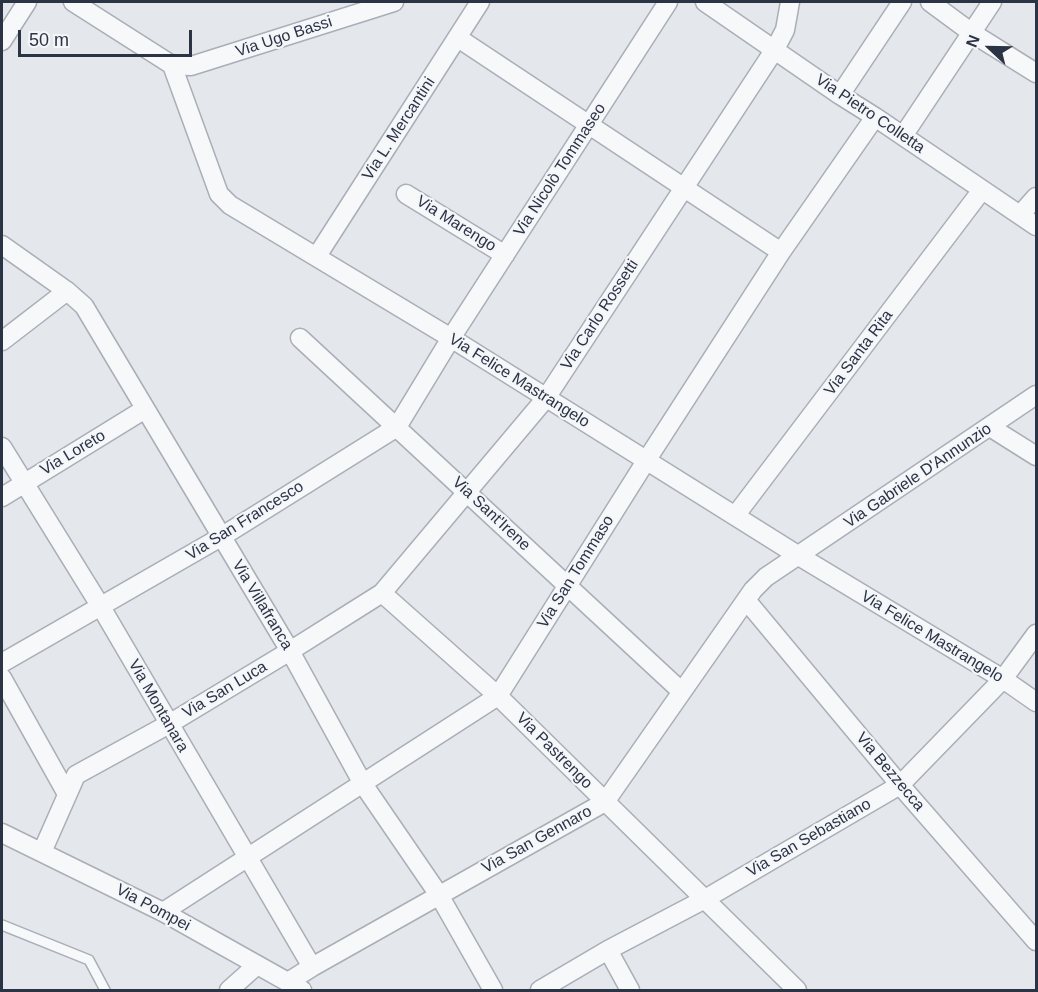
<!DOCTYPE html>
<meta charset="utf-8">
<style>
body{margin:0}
#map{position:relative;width:1038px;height:992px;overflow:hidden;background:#e4e7ec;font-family:Arial,sans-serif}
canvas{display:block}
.frame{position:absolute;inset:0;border:3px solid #2b3445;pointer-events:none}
.north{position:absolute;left:960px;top:18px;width:60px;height:60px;-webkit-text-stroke:4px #f4f6f9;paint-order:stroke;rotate:292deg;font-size:16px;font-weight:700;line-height:24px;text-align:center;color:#2b3445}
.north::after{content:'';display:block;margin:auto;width:21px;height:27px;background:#2b3445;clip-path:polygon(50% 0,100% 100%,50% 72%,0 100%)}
.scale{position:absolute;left:18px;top:30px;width:174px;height:27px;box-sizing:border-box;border:3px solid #2b3445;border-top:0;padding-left:8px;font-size:18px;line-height:21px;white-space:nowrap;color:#2b3445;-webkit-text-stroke:4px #f4f6f9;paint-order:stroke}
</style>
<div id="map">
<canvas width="1038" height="992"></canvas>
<div class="frame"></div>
<div class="north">N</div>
<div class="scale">50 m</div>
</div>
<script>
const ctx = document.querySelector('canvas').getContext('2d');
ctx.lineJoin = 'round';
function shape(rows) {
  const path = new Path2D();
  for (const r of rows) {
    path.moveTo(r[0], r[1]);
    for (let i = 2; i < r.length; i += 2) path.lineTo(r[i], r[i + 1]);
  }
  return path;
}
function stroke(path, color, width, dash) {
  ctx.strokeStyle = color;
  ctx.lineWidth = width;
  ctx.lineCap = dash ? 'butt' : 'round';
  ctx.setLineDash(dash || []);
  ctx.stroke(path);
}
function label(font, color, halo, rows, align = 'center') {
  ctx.font = font + ' Arial,sans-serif';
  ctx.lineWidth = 4.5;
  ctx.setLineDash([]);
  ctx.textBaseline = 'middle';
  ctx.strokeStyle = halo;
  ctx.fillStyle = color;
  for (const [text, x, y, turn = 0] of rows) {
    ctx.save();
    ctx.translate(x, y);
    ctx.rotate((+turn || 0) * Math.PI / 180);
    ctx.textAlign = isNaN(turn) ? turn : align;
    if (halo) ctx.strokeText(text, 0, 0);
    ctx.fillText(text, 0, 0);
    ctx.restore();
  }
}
const lane = shape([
 [2,925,89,960,105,990]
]);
const street = shape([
 [73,2,172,65,219,194,230,205,451,338,799,556,1003,679,1036,702],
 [705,2,840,95,875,117,1036,226],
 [930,2,972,33,1036,73],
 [458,38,781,252],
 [2,41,27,2],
 [172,65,191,66,394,2],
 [840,95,902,2],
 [903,136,992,2],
 [406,194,505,255],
 [1020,215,1036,197],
 [2,245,67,291,84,306,290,651,363,784,439,895,493,990],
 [317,256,480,2],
 [300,338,681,691],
 [2,341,67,291],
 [990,427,1036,456],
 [2,447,101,607,312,967],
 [2,497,145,409],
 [735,516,982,190],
 [382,593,498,696,797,990],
 [746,600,900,785,1036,941],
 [2,663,221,537,397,427,451,338,668,2],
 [2,678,67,794],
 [2,833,163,912,302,990],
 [42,852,76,775,169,724,290,651,382,593,546,398,775,49,785,30,790,2],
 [163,912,498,696,646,461,781,252,875,117],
 [608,950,630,990],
 [288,982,312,967,605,802,753,590,766,577,1036,395],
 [229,990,257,965],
 [540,990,608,950,705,899,900,785,1003,679,1036,634]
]);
const streetNames = [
 ["Via Ugo Bassi",284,37,-18],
 ["Via Pietro Colletta",870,114,34],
 ["Via L. Mercantini",399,129,-57],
 ["Via Nicolò Tommaseo",560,170,-57],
 ["Via Marengo",456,224,32],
 ["Via Carlo Rossetti",600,315,-57],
 ["Via Santa Rita",859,353,-53],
 ["Via Felice Mastrangelo",519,381,32],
 ["Via Loreto",73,453,-31],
 ["Via Gabriele D'Annunzio",918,476,-34],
 ["Via Sant'Irene",491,514,43],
 ["Via San Francesco",245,521,-32],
 ["Via San Tommaso",576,572,-58],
 ["Via Villafranca",262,605,59],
 ["Via Felice Mastrangelo",932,637,31],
 ["Via San Luca",225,690,-31],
 ["Via Montanara",158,706,60],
 ["Via Pastrengo",554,751,45],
 ["Via Bezzecca",890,772,50],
 ["Via San Sebastiano",809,838,-30],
 ["Via San Gennaro",537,840,-29],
 ["Via Pompei",153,908,28]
];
stroke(lane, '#a9aeb7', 12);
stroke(street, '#a9aeb7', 21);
stroke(lane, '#f7f8fa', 9);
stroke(street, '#f7f8fa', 18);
label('16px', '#2b3445', '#f4f6f9', streetNames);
</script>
